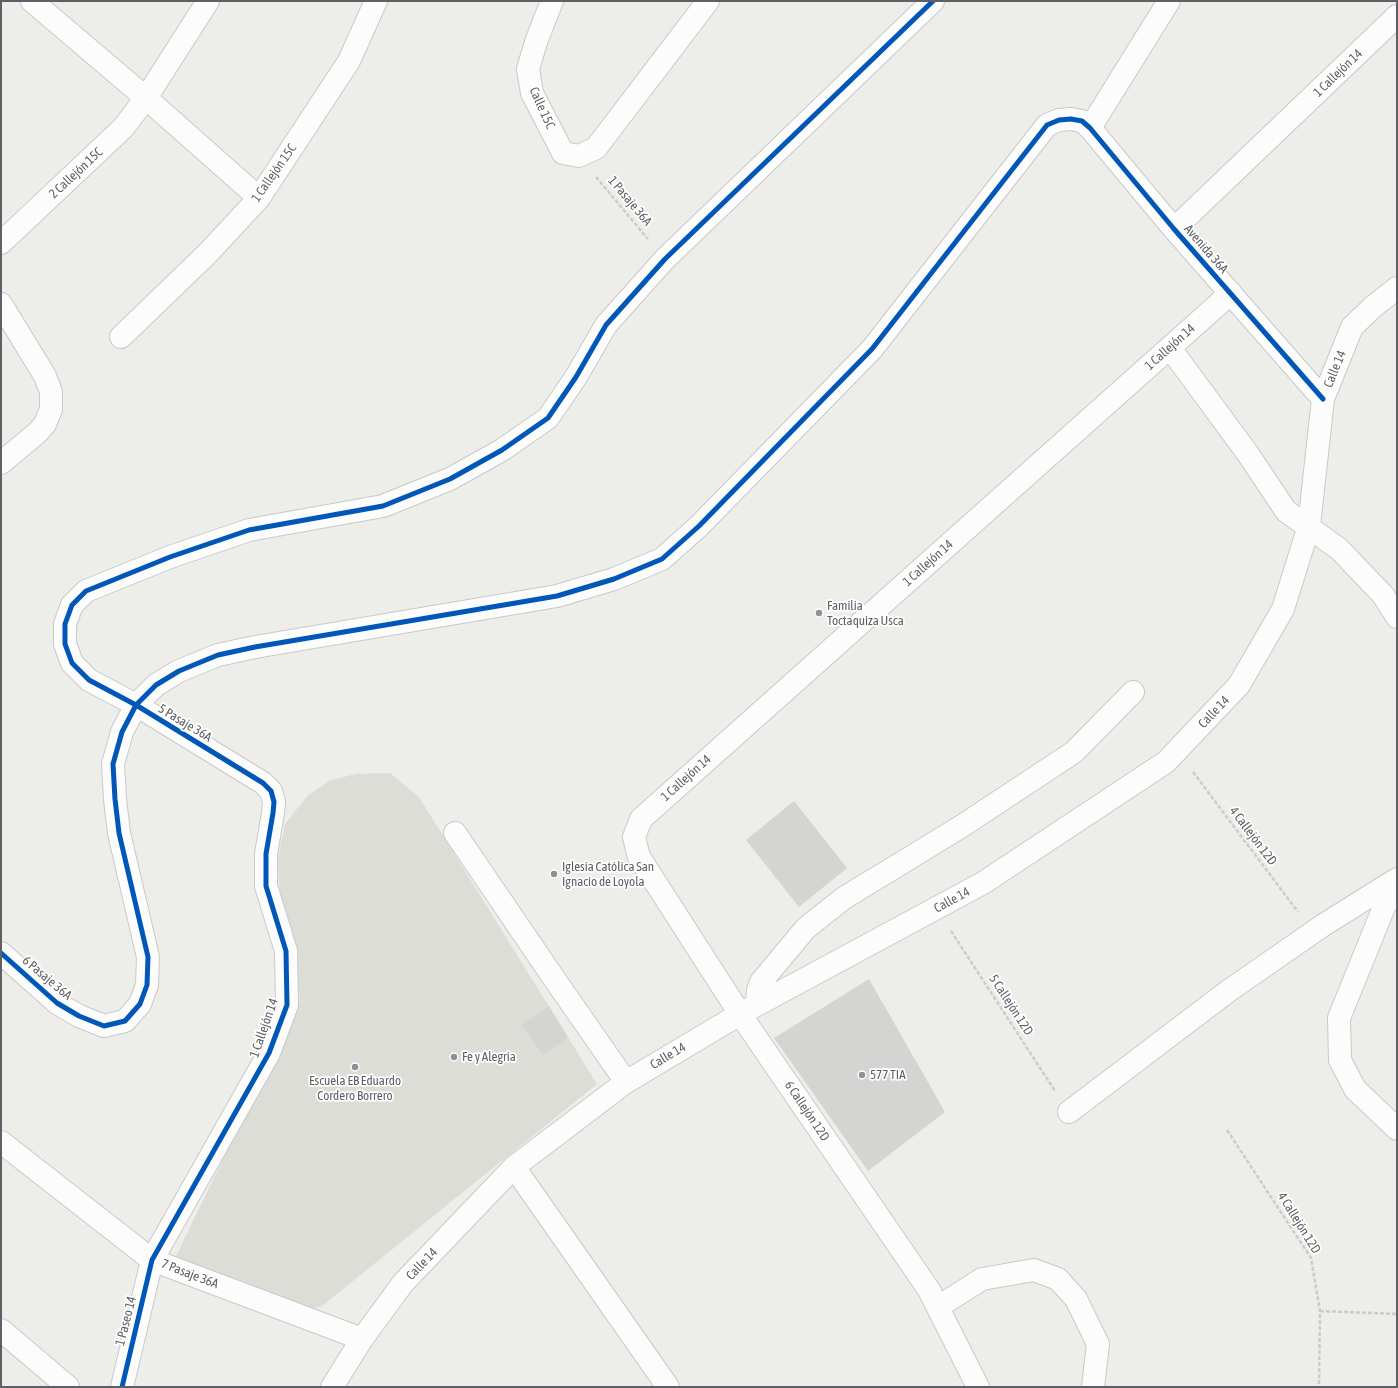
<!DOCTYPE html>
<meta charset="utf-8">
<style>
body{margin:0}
#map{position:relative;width:1398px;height:1388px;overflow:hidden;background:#edede9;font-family:"Asap Condensed",sans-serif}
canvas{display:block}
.frame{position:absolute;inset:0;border:2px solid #5e6066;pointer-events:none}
</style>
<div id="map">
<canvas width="1398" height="1388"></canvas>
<div class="frame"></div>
</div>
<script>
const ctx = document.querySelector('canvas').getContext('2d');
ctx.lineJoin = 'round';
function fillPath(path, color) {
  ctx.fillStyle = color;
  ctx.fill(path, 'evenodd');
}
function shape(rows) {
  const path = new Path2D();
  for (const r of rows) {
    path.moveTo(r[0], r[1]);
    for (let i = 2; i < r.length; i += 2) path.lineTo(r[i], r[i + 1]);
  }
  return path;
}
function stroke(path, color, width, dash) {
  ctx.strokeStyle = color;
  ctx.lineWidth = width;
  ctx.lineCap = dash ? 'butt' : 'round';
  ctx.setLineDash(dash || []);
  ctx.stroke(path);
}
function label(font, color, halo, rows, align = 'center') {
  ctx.font = font + ' "Asap Condensed",sans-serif';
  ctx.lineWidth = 3.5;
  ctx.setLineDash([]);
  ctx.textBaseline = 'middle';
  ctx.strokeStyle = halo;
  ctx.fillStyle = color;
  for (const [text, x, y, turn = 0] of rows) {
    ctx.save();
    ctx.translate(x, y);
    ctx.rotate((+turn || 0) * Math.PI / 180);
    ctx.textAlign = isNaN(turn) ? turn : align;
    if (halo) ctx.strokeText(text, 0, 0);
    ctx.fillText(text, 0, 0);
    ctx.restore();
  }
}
const education = shape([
 [390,773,419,797,597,1084,322,1306,311,1309,175,1258,300,1001,294,966,280,900,278,858,285,824,308,795,331,780,356,774]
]);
const building = shape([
 [794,801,847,868,799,907,746,840],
 [869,979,945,1112,868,1171,774,1038],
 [549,1006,568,1037,543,1055,522,1025]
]);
const path = shape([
 [596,177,648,239],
 [1193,772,1298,912],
 [951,931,1055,1091],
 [1227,1130,1311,1258,1320,1311,1319,1387],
 [1320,1311,1397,1314]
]);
const minor = shape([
 [32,1,146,98,259,198],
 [552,1,536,42,528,69,532,93,563,153,579,156,596,148,708,1],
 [1090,128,1169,1],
 [1174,229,1397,16],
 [1,243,123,128,146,98,208,1],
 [1,304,45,376,51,392,51,409,45,424,37,433,1,463],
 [121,337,208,253,259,198,349,61,376,1],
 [1170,348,1248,454,1286,511,1339,549,1383,595,1397,617],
 [455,833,553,977,626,1082],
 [1397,888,1384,907,1339,1018,1340,1060,1355,1089,1397,1129],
 [1,953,57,1003,79,1016,104,1026,125,1021,140,1004,147,985,148,957,119,833,115,799,113,764,122,732,136,705,156,685,179,671,218,655,255,647,557,596,614,579,662,559,699,526,872,349,1047,125,1059,120,1071,119,1082,121,1090,128,1174,229,1323,399],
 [757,1005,758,990,761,982,806,928,844,898,962,826,1074,752,1133,692],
 [1069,1112,1227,992,1322,926,1397,879],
 [1,1142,152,1260,362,1339],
 [514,1167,668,1387],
 [938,1307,982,1279,1034,1270,1058,1279,1076,1299,1098,1344,1093,1387],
 [1,1330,68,1387],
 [122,1387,152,1260,269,1053,287,1005,286,951,266,886,266,854,273,813,274,802,271,791,263,783,136,705,89,680,72,663,65,644,65,624,72,605,86,591,170,557,249,530,383,506,450,479,502,450,548,418,576,377,606,325,665,259,933,1],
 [332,1387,362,1339,403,1283,514,1167,626,1082,740,1014,983,883,1166,762,1239,685,1283,609,1309,526,1323,399,1352,327,1374,306,1397,288],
 [978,1387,929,1290,740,1014,639,857,634,837,641,819,1231,293]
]);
const cycleway = shape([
 [1,953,57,1003,79,1016,104,1026,125,1021,140,1004,147,985,148,957,119,833,115,799,113,764,122,732,136,705,156,685,179,671,218,655,255,647,557,596,614,579,662,559,699,526,872,349,1047,125,1059,120,1071,119,1082,121,1090,128,1174,229,1323,399],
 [122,1387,152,1260,269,1053,287,1005,286,951,266,886,266,854,273,813,274,802,271,791,263,783,136,705,89,680,72,663,65,644,65,624,72,605,86,591,170,557,249,530,383,506,450,479,502,450,548,418,576,377,606,325,665,259,933,1]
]);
const markers = [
 [819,613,4,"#909194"],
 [554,874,4,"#909194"],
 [454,1057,4,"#909194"],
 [355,1067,4,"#909194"],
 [862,1075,4,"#909194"]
];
const streetNames = [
 ["1 Callejón 14",1338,73,-44],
 ["Calle 15C",542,108,66],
 ["2 Callejón 15C",76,173,-43],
 ["1 Callejón 15C",274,173,-55],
 ["1 Pasaje 36A",630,201,50],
 ["Avenida 36A",1206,249,49],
 ["1 Callejón 14",1170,347,-42],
 ["Calle 14",1335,369,-68],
 ["1 Callejón 14",928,563,-42],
 ["Calle 14",1214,712,-47],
 ["5 Pasaje 36A",185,723,31],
 ["1 Callejón 14",686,778,-42],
 ["4 Callejón 12D",1253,836,53],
 ["Calle 14",952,900,-29],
 ["6 Pasaje 36A",47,978,40],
 ["5 Callejón 12D",1011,1005,57],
 ["1 Callejón 14",264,1028,-71],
 ["Calle 14",668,1056,-31],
 ["6 Callejón 12D",807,1111,56],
 ["4 Callejón 12D",1299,1223,58],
 ["Calle 14",422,1264,-46],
 ["7 Pasaje 36A",190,1274,21],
 ["1 Paseo 14",126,1321,-76]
];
const poiNames = [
 ["Familia",827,606],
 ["Toctaquiza Usca",827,621],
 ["Iglesia Católica San",562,867],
 ["Ignacio de Loyola",562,882],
 ["Fe y Alegria",462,1057],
 ["577 TIA",870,1075],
 ["Escuela EB Eduardo",355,1081,"center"],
 ["Cordero Borrero",355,1096,"center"]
];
fillPath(education, '#ddddd7');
fillPath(building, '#d4d4d2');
stroke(minor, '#c9c9c9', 24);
stroke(path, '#cacdcc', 2.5, [4, 2]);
stroke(minor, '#fcfcfc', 22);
stroke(cycleway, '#0057b8', 5);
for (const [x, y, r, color] of markers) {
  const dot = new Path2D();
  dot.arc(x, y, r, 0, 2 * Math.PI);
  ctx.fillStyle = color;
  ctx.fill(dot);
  stroke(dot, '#fff', 1.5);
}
label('13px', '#5e6066', '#fff', streetNames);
label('13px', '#5e6066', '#fff', poiNames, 'left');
</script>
